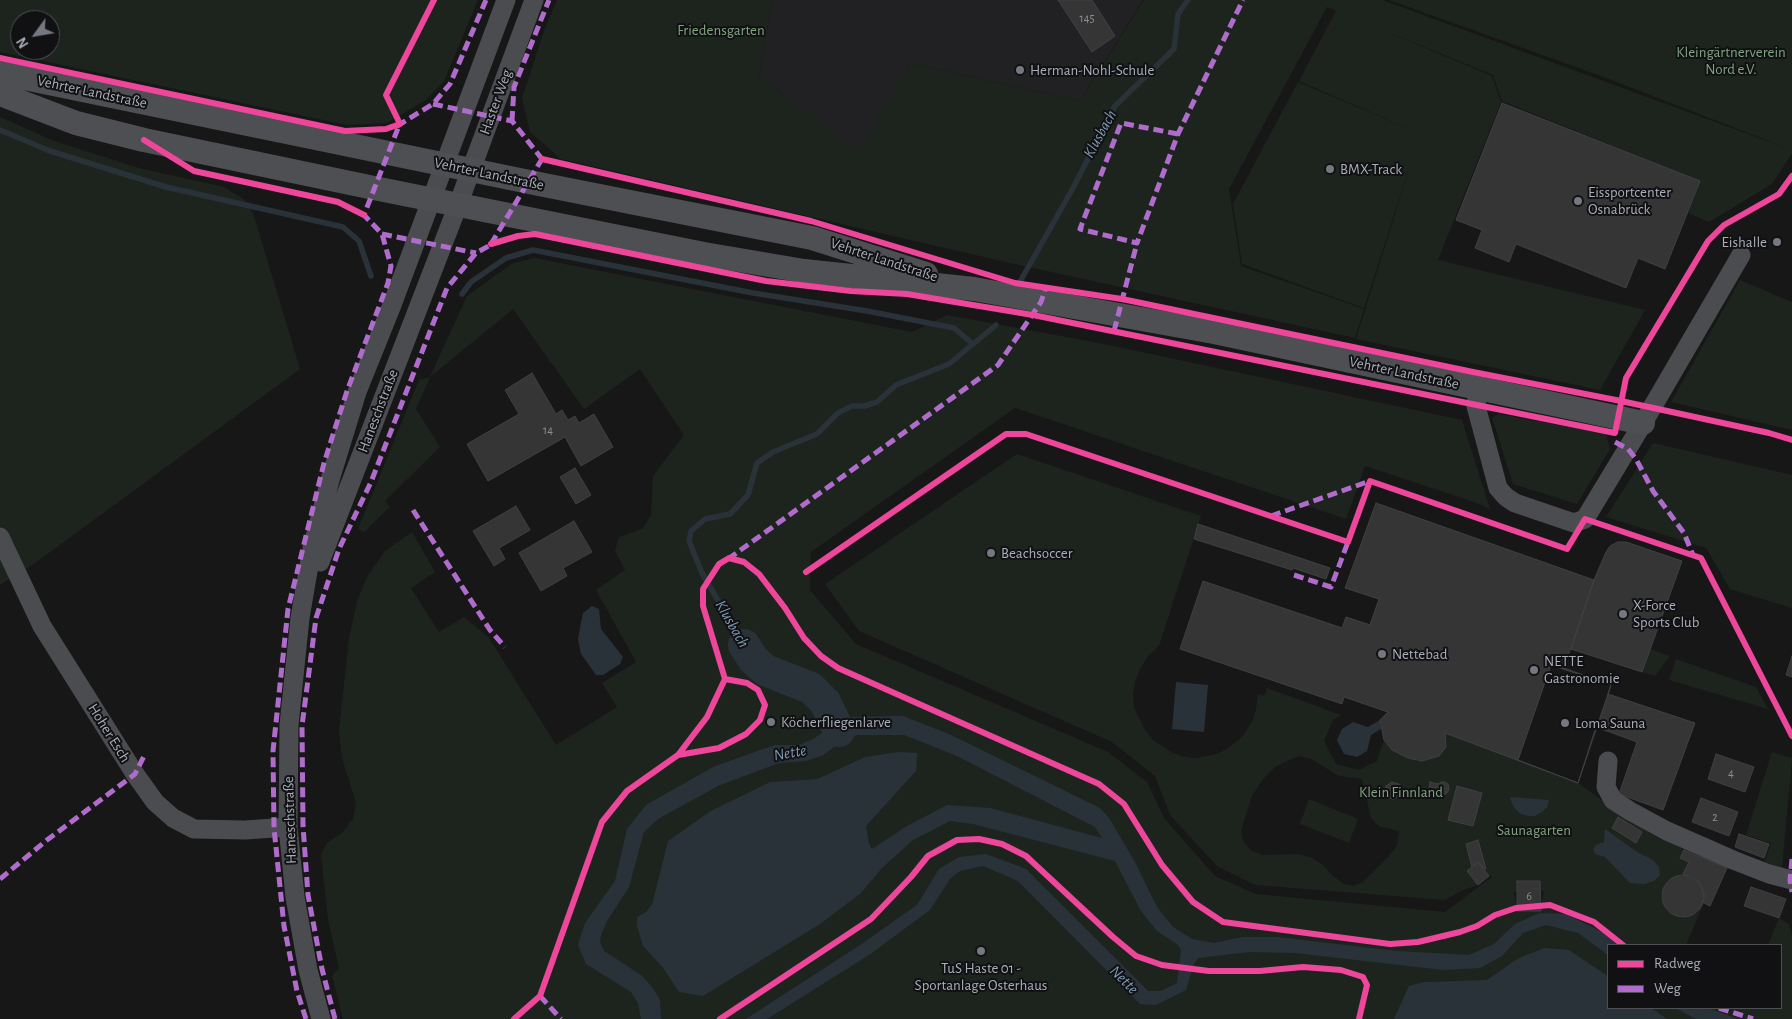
<!DOCTYPE html>
<meta charset="utf-8">
<style>
body{margin:0}
#map{position:relative;width:1792px;height:1019px;overflow:hidden;background:#171717;font-family:"Alegreya Sans",sans-serif}
canvas{display:block}
.legend{position:absolute;left:1607px;top:944px;width:175px;height:65px;box-sizing:border-box;background:#111113;border:1px solid #4d4f55;margin:0;padding:6px 9px;list-style:none;font-size:15px;color:#a8adb8}
.legend li{display:flex;align-items:center;gap:10px;height:25px}
.legend b{width:25px;border:1px solid #4d4f55}
.north{position:absolute;left:10px;top:10px;width:50px;height:50px;box-sizing:border-box;background:#111113;border:1px solid #4d4f55;border-radius:50%;rotate:238deg;font-size:14px;font-weight:700;line-height:20px;text-align:center;color:#a8adb8}
.north::after{content:'';display:block;margin:auto;width:18px;height:22px;background:#757880;clip-path:polygon(50% 0,100% 100%,50% 72%,0 100%)}
</style>
<div id="map">
<canvas width="1792" height="1019"></canvas>
<ul class="legend">
<li><b style="height:6px;background:#ed469a"></b>Radweg</li>
<li><b style="height:6px;background:#b06ccc"></b>Weg</li>
</ul>
<div class="north">N</div>
</div>
<script>
const ctx = document.querySelector('canvas').getContext('2d');
ctx.lineJoin = 'round';
function fillPath(path, color) {
  ctx.fillStyle = color;
  ctx.fill(path, 'evenodd');
}
function shape(rows) {
  const path = new Path2D();
  for (const r of rows) {
    if (r.length === 3) {
      path.moveTo(r[0] + r[2], r[1]);
      path.arc(r[0], r[1], r[2], 0, 2 * Math.PI);
      continue;
    }
    path.moveTo(r[0], r[1]);
    for (let i = 2; i < r.length; i += 2) path.lineTo(r[i], r[i + 1]);
  }
  return path;
}
function stroke(path, color, width, dash) {
  ctx.strokeStyle = color;
  ctx.lineWidth = width;
  ctx.lineCap = dash ? 'butt' : 'round';
  ctx.setLineDash(dash || []);
  ctx.stroke(path);
}
function label(font, color, halo, rows, align = 'center') {
  ctx.font = font + ' "Alegreya Sans",sans-serif';
  ctx.lineWidth = 4;
  ctx.setLineDash([]);
  ctx.textBaseline = 'middle';
  ctx.strokeStyle = halo;
  ctx.fillStyle = color;
  for (const [text, x, y, turn = 0] of rows) {
    ctx.save();
    ctx.translate(x, y);
    ctx.rotate((+turn || 0) * Math.PI / 180);
    ctx.textAlign = isNaN(turn) ? turn : align;
    if (halo) ctx.strokeText(text, 0, 0);
    ctx.fillText(text, 0, 0);
    ctx.restore();
  }
}
const built = shape([
 [772,0,1143,0,1080,101,910,63,858,152,759,76]
]);
const green = shape([
 [0,0,478,0,444,81,426,100,387,123,347,125,0,52],
 [20,20,50,20,50,50,20,50],
 [557,0,772,0,759,76,858,151,910,63,1080,101,1144,0,1382,0,1792,150,1792,153,1772,184,1709,222,1688,213,1700,181,1502,101,1493,75,1368,24,1492,76,1501,102,1438,260,1645,310,1600,390,1356,339,1416,147,1364,308,1242,264,1233,204,1298,82,1421,134,1299,81,1336,11,1327,7,1229,189,1241,266,1364,309,1355,338,1010,263,561,159,530,132,522,98,544,31],
 [1389,0,1792,0,1792,150,1601,76],
 [0,117,54,141,139,168,224,187,245,200,254,216,300,369,31,566,0,585],
 [534,258,912,332,947,315,1099,343,1462,420,1490,509,1471,501,1365,466,1346,519,1015,408,811,552,810,590,856,644,1108,752,1147,782,1164,818,1215,876,1256,894,1445,912,1493,876,1489,876,1478,885,1461,891,1445,900,1255,885,1217,866,1170,815,1155,776,1112,742,859,631,825,584,1017,454,1201,516,1159,646,1148,656,1140,669,1135,682,1133,694,1134,708,1145,730,1153,740,1173,753,1185,757,1196,758,1217,754,1227,749,1242,737,1253,720,1256,709,1258,694,1264,696,1267,688,1341,715,1333,720,1324,741,1336,764,1359,770,1377,761,1384,740,1392,750,1408,758,1422,761,1439,756,1446,747,1445,733,1578,783,1631,821,1684,850,1680,858,1689,862,1683,874,1668,880,1661,896,1667,911,1682,918,1698,912,1702,902,1704,903,1686,945,1608,945,1608,976,1569,950,1517,959,1487,981,1424,982,1398,1012,1394,1019,343,1019,332,976,339,968,328,920,321,854,327,843,343,832,353,819,356,802,342,759,339,730,349,638,357,601,367,577,385,551,412,532,435,572,411,588,439,632,464,617,489,638,556,745,617,707,602,683,636,662,596,590,625,570,615,551,619,537,642,529,651,516,653,476,684,435,640,369,584,409,513,309,430,377,416,409,440,447,385,501,390,507,364,532,358,529,419,380,430,377,467,296,511,264],
 [898,752,916,771,865,826,869,843,882,868,679,992,663,968,643,946,637,917,646,912,652,904,668,841,770,782,817,779,865,757],
 [1300,756,1311,759,1339,776,1362,779,1371,818,1378,826,1399,831,1397,845,1389,856,1363,882,1353,886,1344,884,1333,876,1323,865,1312,858,1299,854,1262,855,1250,850,1243,841,1241,831,1252,796,1263,779,1275,767,1291,759],
 [1544,891,1540,911,1517,911,1514,892],
 [1740,280,1792,302,1792,430,1671,402],
 [1498,414,1606,434,1610,449,1577,504,1513,484,1492,418],
 [1653,443,1792,475,1792,608,1730,589,1706,548,1606,517],
 [1650,649,1670,656,1655,676,1642,672],
 [1676,659,1756,687,1768,709,1669,680],
 [1772,752,1792,758,1782,869,1764,863,1771,843,1746,835],
 [1309,799,1358,819,1349,843,1300,824],
 [1779,918,1789,924,1792,936,1792,1019,1667,1019,1652,1008,1781,1008,1781,945,1768,945]
]);
const water = shape([
 [592,606,599,609,601,629,623,657,620,664,603,675,596,675,581,654,578,639,583,613],
 [1176,682,1208,685,1204,732,1172,729],
 [903,716,949,734,1100,808,1109,818,1135,862,1157,907,1173,927,1192,939,1214,943,1243,937,1277,937,1397,951,1469,955,1494,944,1515,924,1540,913,1566,914,1604,933,1619,945,1608,945,1608,955,1578,933,1546,925,1523,933,1502,956,1480,968,1443,970,1295,953,1250,952,1198,958,1194,964,1186,990,1156,1005,1140,1004,1018,881,983,866,960,871,950,879,930,910,869,955,767,1019,746,1019,860,945,917,905,939,869,959,857,986,854,1026,869,1148,991,1161,991,1177,983,1181,950,1178,945,1157,931,1141,911,1115,861,973,824,950,821,913,840,882,868,861,893,820,924,703,996,679,992,663,968,643,946,637,926,637,917,646,912,652,904,668,841,711,811,770,782,817,779,865,757,898,752,917,753,916,771,866,826,869,843,872,849,907,826,947,805,990,808,1102,838,1095,827,955,755,904,735,858,735,846,738,822,756,805,761,779,763,718,786,658,819,644,832,629,887,607,921,601,935,600,942,604,951,641,975,653,988,660,1000,661,1019,641,1019,638,1003,631,992,586,964,578,945,585,923,615,881,627,829,646,805,715,766,775,745,799,745,813,739,839,722,853,717],
 [1380,720,1381,729,1371,735,1367,751,1357,757,1344,754,1337,740,1342,729,1353,722,1368,727],
 [1510,797,1549,800,1547,807,1542,812,1535,816,1528,816,1521,814,1516,810,1512,804],
 [1605,829,1637,852,1653,860,1659,867,1660,875,1654,881,1644,884,1630,883,1605,857,1595,854,1593,849,1596,845,1604,842],
 [1544,948,1569,950,1608,976,1608,1008,1652,1008,1667,1019,1394,1019,1409,986,1424,982,1487,980,1517,959],
 [1675,1008,1708,1008,1738,1019,1696,1019]
]);
const stream = shape([
 [0,130,50,151,166,187,343,227,359,241,371,276],
 [1021,280,1073,188,1115,106,1174,49,1178,14,1188,0],
 [462,294,471,282,506,258,533,250,753,293,867,311,954,328,973,344],
 [744,645,702,573,689,541,691,531,705,519,730,514,748,495,757,463,773,452,817,434,838,413,852,406,864,406,877,402,896,385,949,364,996,325]
]);
const river = shape([
 [744,645,753,659,765,670,811,688,825,702,839,731]
]);
const building = shape([
 [1058,0,1092,0,1115,36,1092,52,1058,0],
 [1502,103,1700,181,1665,269,1638,258,1626,288,1516,244,1509,262,1475,248,1482,230,1456,220,1502,103],
 [532,373,556,414,562,410,568,420,575,416,579,423,594,414,613,447,581,466,565,437,488,481,467,444,519,414,505,390,532,373],
 [575,468,591,495,576,504,560,477,575,468],
 [1376,503,1594,580,1564,668,1611,685,1608,694,1695,723,1663,810,1619,794,1637,742,1596,727,1578,783,1445,733,1446,747,1439,756,1422,761,1408,758,1392,750,1384,740,1380,720,1388,712,1344,697,1342,704,1180,649,1203,581,1342,628,1346,617,1370,625,1379,599,1345,588,1376,503],
 [516,506,530,530,499,548,505,559,494,566,473,531,516,506],
 [574,521,592,552,563,568,567,576,541,591,519,553,574,521],
 [1198,524,1330,568,1326,579,1293,568,1292,570,1194,539,1198,524],
 [1618,542,1626,542,1682,561,1642,672,1571,649,1594,580,1606,552,1610,546,1618,542],
 [1792,656,1792,677,1786,675,1792,656],
 [1551,665,1611,685,1578,783,1518,760,1551,665],
 [1716,754,1754,767,1745,792,1708,779,1716,754],
 [1392,782,1399,784,1402,790,1410,792,1408,798,1400,795,1394,799,1388,798,1385,792,1386,786,1392,782],
 [1430,782,1438,784,1441,782,1445,782,1448,784,1449,790,1446,794,1441,794,1437,788,1429,787,1430,782],
 [1457,786,1482,793,1473,826,1448,820,1457,786],
 [1701,798,1738,812,1729,836,1692,822,1701,798],
 [1618,817,1642,832,1636,843,1612,828,1618,817],
 [1739,834,1769,844,1764,858,1735,847,1739,834],
 [1478,840,1486,869,1485,869,1478,862,1472,867,1466,844,1478,840],
 [1684,850,1727,868,1710,906,1702,902,1705,897,1699,882,1683,874,1689,862,1680,858,1684,850],
 [1478,862,1489,876,1478,885,1467,871,1478,862],
 [1683,896,21],
 [1517,881,1540,881,1541,911,1517,911,1517,881],
 [1751,887,1786,899,1779,918,1744,906,1751,887]
]);
const minor = shape([
 [1478,389,1476,406,1498,488,1506,497,1515,503,1574,523,1585,519,1643,423,1741,255],
 [0,537,42,626,135,774,155,802,173,818,194,829,245,830,288,827],
 [320,562,458,205,534,0],
 [1608,761,1606,787,1613,800,1630,811,1667,831,1733,860,1769,874,1792,880],
 [321,1019,308,970,295,897,288,827,289,725,300,618,312,548,330,480,357,392,392,305,506,0]
]);
const major = shape([
 [0,73,539,184,812,238,926,274],
 [0,94,76,123,144,140,374,188,704,254,804,271,974,289,1214,332,1643,423]
]);
const quiet = shape([
 [433,104,512,121,542,159,545,160],
 [512,121,514,87,549,0],
 [397,126,433,104,450,84,486,0],
 [1178,134,1121,123,1080,229,1137,243,1178,134,1243,0],
 [382,234,476,253],
 [491,244,542,159],
 [1114,331,1137,243],
 [1615,442,1628,449,1636,459,1653,491,1684,533,1693,555],
 [413,510,490,630,505,647],
 [1271,516,1370,481],
 [728,559,998,365,1041,302,1046,287],
 [1294,575,1331,587,1348,542],
 [1792,859,1790,880,1792,892],
 [0,879,47,840,135,774,144,756],
 [540,996,561,1019],
 [1719,1008,1753,1019],
 [306,1019,297,991,284,926,274,828,273,751,288,609,324,463,347,391,388,283,391,266,382,234,364,215,400,123],
 [335,1019,322,969,308,895,303,826,302,726,316,618,339,549,371,482,447,288,476,253,494,243]
]);
const cycleway = shape([
 [0,58,345,131,386,129,400,124,386,95,434,0],
 [144,140,194,171,338,202,364,215],
 [542,159,811,221,1015,283,1122,299,1473,372,1621,401,1769,433,1792,440],
 [491,244,518,236,535,234,766,281,851,291,907,294,1033,315,1615,433,1626,378,1708,241,1724,225,1779,194,1792,176],
 [806,572,1006,434,1026,434,1348,542,1370,481,1567,549,1585,519,1701,558,1792,736],
 [678,755,719,748,746,734,760,720,765,705,758,690,747,683,725,679],
 [514,1019,540,996,602,822,627,791,678,755,707,717,725,679,703,606,703,589,719,564,729,558,744,562,759,574,785,608,804,638,821,656,838,668,1099,784,1124,804,1162,865,1193,902,1223,922,1390,944,1418,942,1460,932,1477,926,1495,915,1516,908,1550,905,1594,922,1623,945],
 [720,1019,871,919,911,877,928,856,957,840,979,839,1002,844,1026,856,1113,937,1136,956,1162,965,1209,971,1260,971,1303,967,1341,970,1363,977,1367,985,1359,1019]
]);
const markers = [
 [1020,70,5,"#757880"],
 [1330,169,5,"#757880"],
 [1578,201,5,"#757880"],
 [1777,242,5,"#757880"],
 [991,553,5,"#757880"],
 [1623,614,5,"#757880"],
 [1382,654,5,"#757880"],
 [1534,670,5,"#757880"],
 [771,722,5,"#757880"],
 [1565,723,5,"#757880"],
 [981,951,5,"#757880"]
];
const numberNames = [
 ["145",1087,18],
 ["14",548,430],
 ["4",1731,773],
 ["2",1715,817],
 ["6",1529,896]
];
const parkNames = [
 ["Friedensgarten",721,30],
 ["Kleingärtnerverein",1731,52],
 ["Nord e.V.",1731,69],
 ["Klein Finnland",1401,792],
 ["Saunagarten",1534,830]
];
const poiNames = [
 ["Herman-Nohl-Schule",1030,70],
 ["BMX-Track",1340,169],
 ["Eissportcenter",1588,192],
 ["Osnabrück",1588,209],
 ["Eishalle",1767,242,"right"],
 ["Beachsoccer",1001,553],
 ["X-Force",1633,605],
 ["Sports Club",1633,622],
 ["Nettebad",1392,654],
 ["NETTE",1544,661],
 ["Gastronomie",1544,678],
 ["Köcherfliegenlarve",781,722],
 ["Loma Sauna",1575,723],
 ["TuS Haste 01 -",981,968,"center"],
 ["Sportanlage Osterhaus",981,985,"center"]
];
const streetNames = [
 ["Vehrter Landstraße",92,92,12],
 ["Haster Weg",496,102,-70],
 ["Vehrter Landstraße",489,174,12],
 ["Vehrter Landstraße",884,260,18],
 ["Vehrter Landstraße",1404,373,12],
 ["Haneschstraße",378,411,-69],
 ["Hoher Esch",109,733,58],
 ["Haneschstraße",290,820,-92]
];
const waterNames = [
 ["Klusbach",1100,134,-61],
 ["Klusbach",732,624,60],
 ["Nette",790,753,-10],
 ["Nette",1124,980,45]
];
fillPath(built, '#212123');
fillPath(green, '#1d241e');
fillPath(water, '#2a3239');
stroke(stream, '#2a3239', 5.5);
stroke(river, '#2a3239', 32);
fillPath(building, '#353536');
stroke(building, '#3f4043', 1);
stroke(minor, '#4b4c50', 19);
stroke(major, '#4d4f52', 24);
stroke(quiet, '#b06ccc', 5, [10, 5]);
stroke(cycleway, '#ed469a', 6);
for (const [x, y, r, color] of markers) {
  const dot = new Path2D();
  dot.arc(x, y, r, 0, 2 * Math.PI);
  ctx.fillStyle = color;
  ctx.fill(dot);
  stroke(dot, '#111113', 2);
}
label('12px', '#8b8f98', null, numberNames);
label('15px', '#7fa381', '#111113', parkNames);
label('15px', '#a8adb8', '#111113', poiNames, 'left');
label('15px', '#a8adb8', '#111113', streetNames);
label('italic 16px', '#7f9bb3', '#111113', waterNames);
</script>
